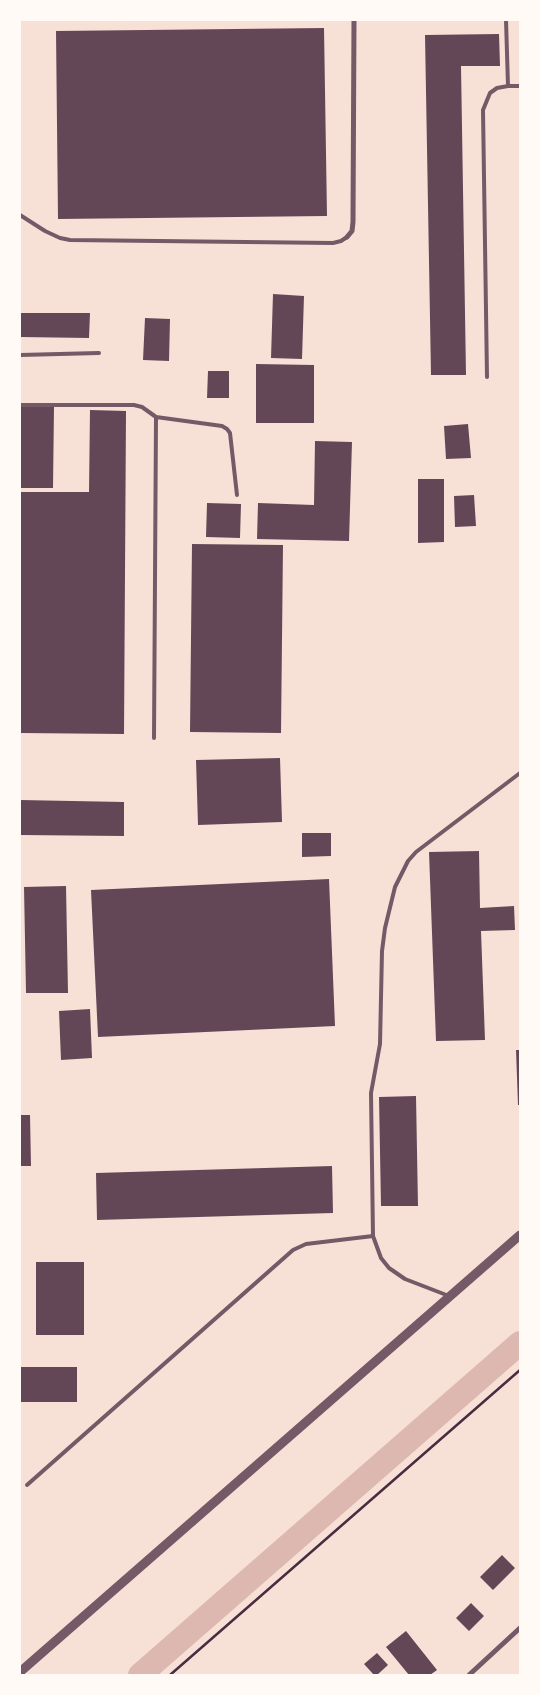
<!DOCTYPE html>
<style>
body{margin:0}
#map{position:relative;width:540px;height:1695px;overflow:hidden;background:#f7e1d7;font-family:"Roboto Condensed",sans-serif}
canvas{display:block}
.frame{position:absolute;inset:0;border:21px solid #fffaf5;pointer-events:none}
</style>
<div id="map">
<canvas width="540" height="1695"></canvas>
<div class="frame"></div>
</div>
<script>
const ctx = document.querySelector('canvas').getContext('2d');
ctx.lineJoin = 'round';
function shape(rows) {
  const path = new Path2D();
  for (const r of rows) {
    path.moveTo(r[0], r[1]);
    for (let i = 2; i < r.length; i += 2) path.lineTo(r[i], r[i + 1]);
  }
  return path;
}
function stroke(path, color, width, dash) {
  ctx.strokeStyle = color;
  ctx.lineWidth = width;
  ctx.lineCap = dash ? 'butt' : 'round';
  ctx.setLineDash(dash || []);
  ctx.stroke(path);
}
function fillPath(path, color) {
  ctx.fillStyle = color;
  ctx.fill(path, 'evenodd');
}
const river = shape([
 [140,1675,520,1343]
]);
const building = shape([
 [324,28,327,216,58,219,56,31],
 [499,34,500,66,461,66,466,375,431,375,425,35],
 [273,294,304,296,302,359,271,358],
 [20,313,90,313,89,338,20,337],
 [145,318,170,319,169,361,143,360],
 [256,364,314,365,314,423,256,423],
 [208,371,229,371,229,398,207,398],
 [20,407,54,407,53,488,20,488],
 [90,410,126,411,124,734,20,733,20,492,89,492],
 [468,424,471,458,446,459,444,426],
 [315,441,352,442,349,541,257,539,258,503,314,505],
 [418,479,444,479,444,542,418,543],
 [474,495,476,526,455,527,454,496],
 [207,503,241,504,240,538,206,537],
 [192,544,283,545,281,733,190,732],
 [280,758,282,822,198,825,196,760],
 [20,800,124,802,124,836,20,835],
 [302,833,331,833,331,856,302,857],
 [479,851,480,908,514,906,515,930,481,931,485,1040,436,1041,429,852],
 [329,879,335,1026,98,1037,91,890],
 [66,886,68,993,26,993,24,887],
 [90,1009,92,1058,61,1060,59,1011],
 [516,1050,520,1050,520,1105,518,1105],
 [416,1096,418,1206,381,1206,379,1097],
 [20,1115,30,1115,31,1166,20,1166],
 [332,1166,333,1213,97,1220,96,1173],
 [36,1262,84,1262,84,1335,36,1335],
 [20,1367,77,1367,77,1402,20,1402],
 [502,1555,515,1568,493,1590,480,1577],
 [471,1603,484,1616,469,1631,456,1618],
 [406,1631,437,1670,430,1675,409,1675,386,1647],
 [377,1653,388,1665,377,1675,374,1675,364,1664]
]);
const path = shape([
 [170,1675,520,1370]
]);
const service = shape([
 [506,20,508,86],
 [20,215,45,231,60,238,70,240,333,243,341,241,347,237],
 [20,355,99,353],
 [487,377,483,110,490,93,497,88,508,86,520,86],
 [20,405,134,405,142,407,156,417,154,738],
 [156,417,222,426,227,429,230,433,237,495],
 [449,1296,405,1279,389,1268,381,1258,373,1236,371,1093,380,1044,382,951,385,928,395,887,408,861,416,852,520,773],
 [27,1485,293,1250,306,1244,373,1236]
]);
const minor = shape([
 [347,237,352,231,353,222,354,20],
 [469,1675,520,1628]
]);
const tertiary = shape([
 [20,1672,520,1235]
]);
stroke(river, '#dcb8b0', 24);
fillPath(building, '#644757');
stroke(path, '#4a2c40', 2.5);
stroke(service, '#755966', 4);
stroke(minor, '#755966', 5);
stroke(tertiary, '#755966', 9);
</script>
